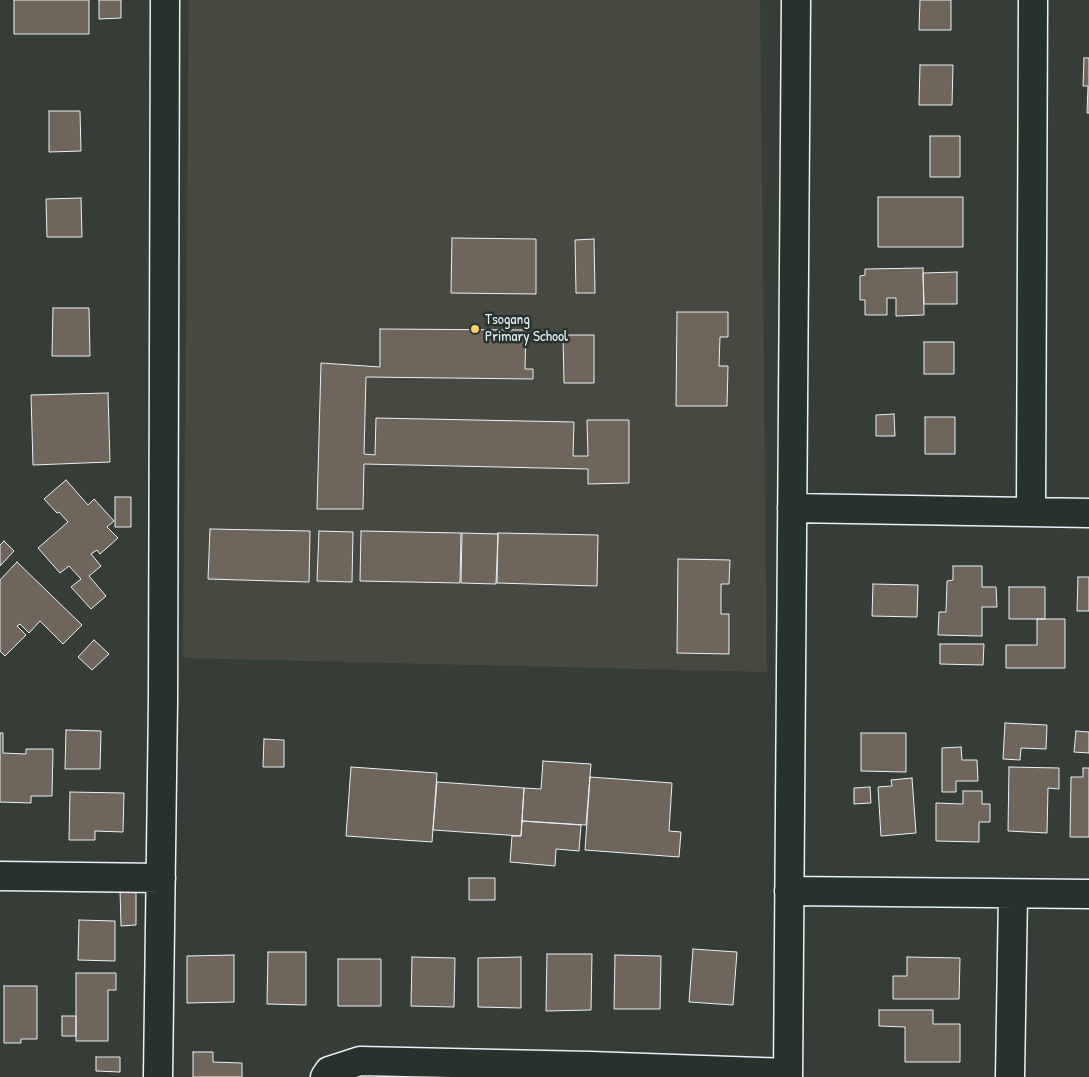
<!DOCTYPE html>
<style>
body{margin:0}
canvas{display:block;background:#353d36}
</style>
<canvas width="1089" height="1077"></canvas>
<script>
const ctx = document.querySelector('canvas').getContext('2d');
ctx.lineJoin = 'round';
function fillPath(path, color) {
  ctx.fillStyle = color;
  ctx.fill(path, 'evenodd');
}
function shape(rows) {
  const path = new Path2D();
  for (const r of rows) {
    path.moveTo(r[0], r[1]);
    for (let i = 2; i < r.length; i += 2) path.lineTo(r[i], r[i + 1]);
  }
  return path;
}
function stroke(path, color, width, dash) {
  ctx.strokeStyle = color;
  ctx.lineWidth = width;
  ctx.lineCap = dash ? 'butt' : 'round';
  ctx.setLineDash(dash || []);
  ctx.stroke(path);
}
function label(font, color, halo, rows, align = 'center') {
  ctx.font = font + ' "Patrick Hand",sans-serif';
  ctx.lineWidth = 5;
  ctx.setLineDash([]);
  ctx.textBaseline = 'middle';
  ctx.strokeStyle = halo;
  ctx.fillStyle = color;
  for (const [text, x, y, turn = 0] of rows) {
    ctx.save();
    ctx.translate(x, y);
    ctx.rotate((+turn || 0) * Math.PI / 180);
    ctx.textAlign = isNaN(turn) ? turn : align;
    if (halo) ctx.strokeText(text, 0, 0);
    ctx.fillText(text, 0, 0);
    ctx.restore();
  }
}
const built = shape([
 [189,0,760,0,767,672,183,658]
]);
const building = shape([
 [14,0,89,0,89,34,14,34,14,0],
 [99,0,121,0,121,18,99,19,99,0],
 [920,0,951,0,951,30,919,30,920,0],
 [1084,58,1089,58,1089,113,1087,113,1088,86,1083,86,1084,58],
 [920,65,953,65,952,105,919,105,920,65],
 [49,111,80,111,81,151,49,152,49,111],
 [930,136,960,136,960,177,930,177,930,136],
 [878,197,963,197,963,247,878,247,878,197],
 [81,198,82,237,47,237,46,199,81,198],
 [452,238,536,239,536,294,451,293,452,238],
 [594,239,595,293,576,293,575,240,594,239],
 [923,268,924,315,896,316,896,298,887,298,887,315,865,315,865,300,860,300,860,276,865,275,865,269,923,268],
 [957,272,957,304,924,304,923,273,957,272],
 [53,308,89,308,90,356,52,356,53,308],
 [677,312,728,312,728,337,720,337,719,366,728,366,727,406,676,406,677,312],
 [380,329,526,330,525,369,533,369,533,379,366,377,364,454,375,455,376,418,574,422,573,456,588,456,587,420,629,420,629,483,588,484,588,469,364,464,363,509,317,509,321,363,380,367,380,329],
 [563,335,594,335,594,383,564,383,563,335],
 [924,342,954,342,954,374,924,374,924,342],
 [108,393,110,462,33,465,31,395,108,393],
 [894,414,895,436,876,436,876,415,894,414],
 [925,417,955,417,955,454,925,454,925,417],
 [66,480,88,505,94,499,114,521,107,527,118,538,100,554,97,550,91,554,101,566,89,576,106,596,91,609,71,587,81,579,69,566,60,573,38,548,68,522,59,512,57,513,44,499,66,480],
 [115,497,131,497,131,527,115,527,115,497],
 [210,529,310,531,309,582,208,579,210,529],
 [319,531,353,532,352,582,317,581,319,531],
 [361,531,461,533,460,583,360,581,361,531],
 [462,533,498,534,496,584,461,583,462,533],
 [498,533,598,535,597,586,497,583,498,533],
 [4,541,14,551,0,566,0,545,4,541],
 [678,559,730,560,729,584,721,584,721,614,729,614,729,654,677,653,678,559],
 [17,562,82,625,63,644,40,621,29,633,20,624,17,626,26,635,5,656,0,651,0,580,17,562],
 [953,566,982,566,982,587,996,587,997,607,982,607,982,636,938,635,939,612,946,612,947,581,953,580,953,566],
 [1078,577,1089,577,1089,611,1077,611,1078,577],
 [873,584,918,585,917,617,872,616,873,584],
 [1009,587,1045,587,1045,619,1009,619,1009,587],
 [1037,619,1065,619,1065,668,1006,668,1006,645,1037,645,1037,619],
 [94,640,109,654,92,670,78,657,94,640],
 [940,644,984,644,983,665,940,664,940,644],
 [1005,723,1047,725,1046,749,1021,748,1020,760,1003,759,1005,723],
 [66,730,101,731,100,769,65,769,66,730],
 [1076,731,1089,732,1089,753,1074,752,1076,731],
 [0,733,3,733,3,753,26,754,26,749,53,749,52,796,31,796,31,803,0,802,0,733],
 [861,733,906,733,906,772,861,771,861,733],
 [264,739,284,740,284,767,263,767,264,739],
 [961,747,962,760,977,760,978,781,956,781,956,792,942,792,942,748,961,747],
 [543,761,591,764,586,825,522,821,524,788,541,789,543,761],
 [351,767,437,773,432,842,346,836,351,767],
 [1009,767,1059,768,1059,789,1048,788,1047,833,1008,831,1009,767],
 [1083,768,1089,768,1089,837,1070,837,1071,777,1083,777,1083,768],
 [590,777,672,783,669,831,681,832,679,857,585,850,590,777],
 [912,778,916,833,881,836,878,787,892,786,891,780,912,778],
 [437,782,524,788,521,836,433,830,437,782],
 [870,787,871,803,854,804,854,788,870,787],
 [963,791,982,791,982,804,990,804,990,822,979,822,979,842,936,841,936,803,963,804,963,791],
 [70,792,124,793,123,832,95,831,95,840,69,840,70,792],
 [522,821,581,825,579,851,556,849,555,866,510,862,512,836,521,836,522,821],
 [469,878,495,878,495,900,469,900,469,878],
 [136,888,136,925,121,926,120,889,136,888],
 [79,920,115,921,115,961,78,960,79,920],
 [693,949,737,952,733,1005,689,1002,693,949],
 [268,952,306,952,306,1005,267,1004,268,952],
 [547,954,592,954,591,1010,546,1011,547,954],
 [234,955,234,1002,187,1003,187,956,234,955],
 [615,955,661,956,660,1009,614,1009,615,955],
 [412,957,455,958,454,1007,411,1006,412,957],
 [521,957,521,1008,478,1007,478,958,521,957],
 [907,957,960,958,959,999,893,999,893,976,907,976,907,957],
 [338,959,381,959,381,1006,338,1006,338,959],
 [76,973,116,973,116,990,108,990,108,1041,76,1041,76,973],
 [4,986,37,986,37,1039,21,1039,21,1043,4,1043,4,986],
 [879,1010,933,1010,933,1024,960,1024,960,1062,905,1062,905,1027,879,1026,879,1010],
 [62,1016,76,1016,76,1036,62,1036,62,1016],
 [193,1052,213,1052,213,1062,242,1063,242,1077,193,1077,193,1052],
 [96,1057,120,1057,120,1072,96,1071,96,1057]
]);
const street = shape([
 [792,508,1089,513],
 [1031,511,1033,0],
 [0,876,161,878],
 [789,891,1089,894],
 [158,1077,163,701,165,0],
 [325,1077,329,1071,360,1061,590,1066,788,1073],
 [788,1077,796,0],
 [1010,1077,1013,894]
]);
const markers = [
 [475,329,5,"#ffd166"]
];
const poiNames = [
 ["Tsogang",485,320],
 ["Primary School",485,337]
];
fillPath(built, '#474941');
fillPath(building, '#70655a');
stroke(building, '#e8f1f8', 1);
stroke(street, '#e8f1f8', 31);
stroke(street, '#26332d', 28);
for (const [x, y, r, color] of markers) {
  const dot = new Path2D();
  dot.arc(x, y, r, 0, 2 * Math.PI);
  ctx.fillStyle = color;
  ctx.fill(dot);
  stroke(dot, '#26332d', 2);
}
label('15px', '#e8f1f8', '#26332d', poiNames, 'left');
</script>
